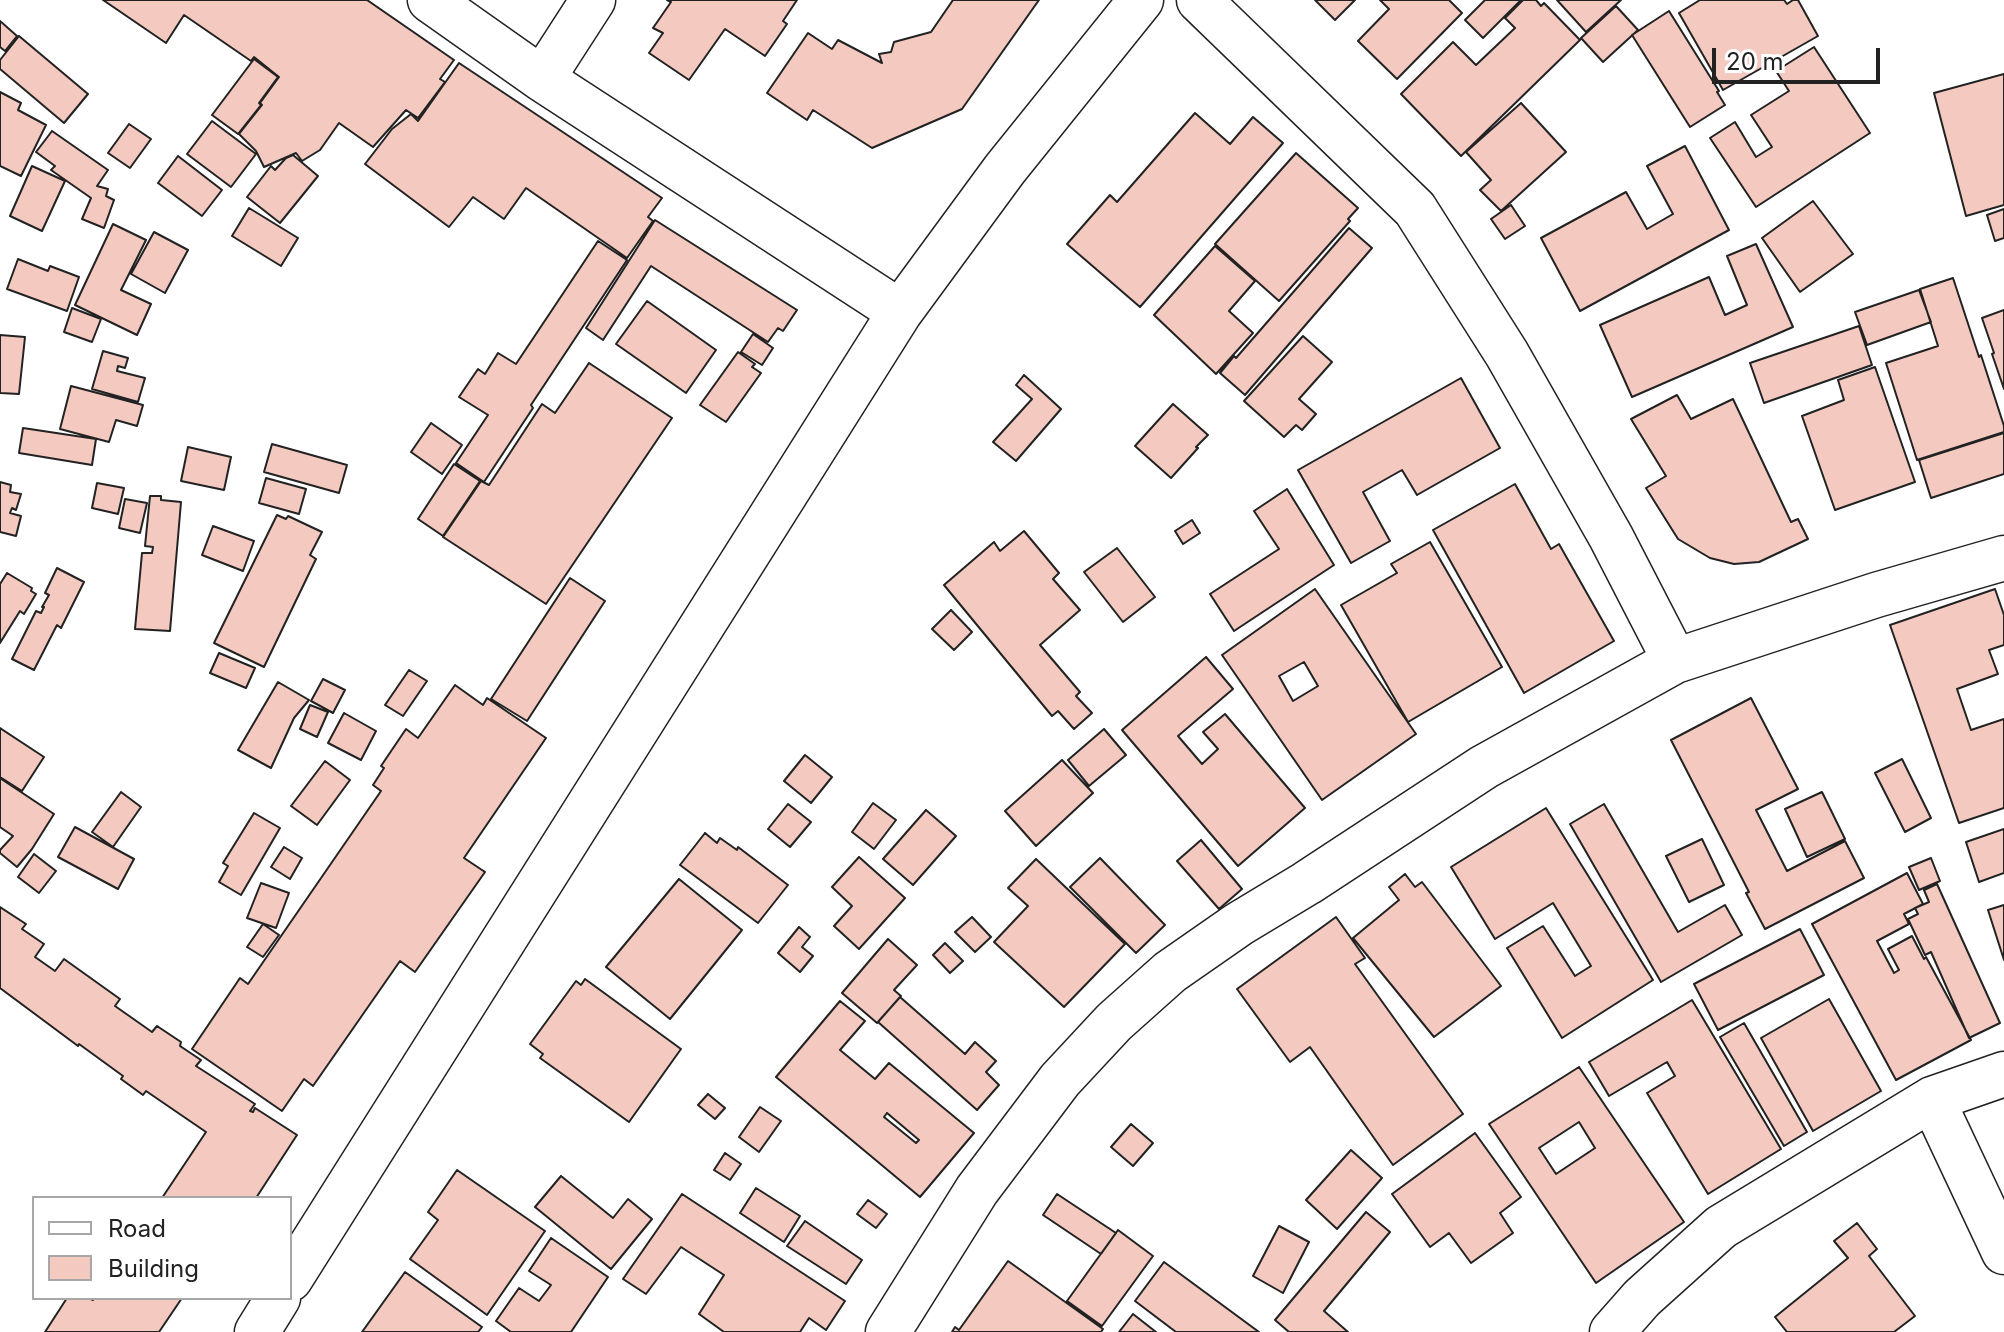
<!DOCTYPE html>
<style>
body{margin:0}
#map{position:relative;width:2004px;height:1332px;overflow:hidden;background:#fff;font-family:Inter,sans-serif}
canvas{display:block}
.legend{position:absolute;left:32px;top:1196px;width:260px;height:104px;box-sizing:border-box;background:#fff;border:2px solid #a7a7a7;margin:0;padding:10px 14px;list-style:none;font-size:24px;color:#222}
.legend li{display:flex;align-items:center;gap:16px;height:40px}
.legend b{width:40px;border:2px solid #a7a7a7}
.scale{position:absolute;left:1712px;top:48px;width:168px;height:36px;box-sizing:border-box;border:4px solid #222;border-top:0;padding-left:10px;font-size:24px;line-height:28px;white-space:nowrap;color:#222;-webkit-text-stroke:6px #fff;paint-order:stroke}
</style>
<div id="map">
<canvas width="2004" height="1332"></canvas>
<ul class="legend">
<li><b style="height:10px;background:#fff"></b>Road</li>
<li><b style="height:22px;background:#f3c9c0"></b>Building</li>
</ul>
<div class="scale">20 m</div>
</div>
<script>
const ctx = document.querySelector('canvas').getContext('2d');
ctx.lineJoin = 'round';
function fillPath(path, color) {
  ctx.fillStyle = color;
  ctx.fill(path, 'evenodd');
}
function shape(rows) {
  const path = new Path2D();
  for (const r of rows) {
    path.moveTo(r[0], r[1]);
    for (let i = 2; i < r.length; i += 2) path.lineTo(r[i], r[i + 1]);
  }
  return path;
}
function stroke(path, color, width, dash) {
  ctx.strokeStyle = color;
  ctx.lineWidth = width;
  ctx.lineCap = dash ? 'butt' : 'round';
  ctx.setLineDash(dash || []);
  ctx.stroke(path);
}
const building = shape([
 [103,0,367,0,454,60,440,79,445,82,418,118,406,110,373,147,339,123,320,150,302,161,296,153,264,167,256,151,239,134,262,105,260,103,279,77,254,57,251,61,184,15,166,43,103,0],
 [667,0,797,0,783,21,787,24,765,56,725,29,689,80,649,53,663,33,653,28,671,2,667,0],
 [953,0,1039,0,962,109,872,148,813,110,807,120,767,93,808,33,832,49,838,40,882,63,879,54,891,52,894,42,931,32,953,0],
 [1315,0,1355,0,1335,20,1315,0],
 [1380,0,1449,0,1462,13,1397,79,1358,41,1389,9,1380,0],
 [1485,0,1521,0,1483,38,1465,20,1485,0],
 [1523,0,1536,0,1541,6,1544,3,1580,40,1461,156,1401,94,1453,42,1476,65,1515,28,1505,18,1523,0],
 [1557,0,1621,0,1586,32,1557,0],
 [1784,0,1787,4,1793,0,1798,0,1818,36,1723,90,1679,13,1700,0,1784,0],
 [1616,6,1638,30,1603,62,1581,38,1616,6],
 [1669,11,1719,91,1717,92,1725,105,1690,127,1632,35,1669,11],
 [0,21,17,36,5,51,0,47,0,21],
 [19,36,88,94,64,123,0,69,0,60,19,36],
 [1814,47,1870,133,1756,207,1710,138,1735,122,1756,157,1772,147,1751,115,1789,91,1776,71,1814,47],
 [254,59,278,77,259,103,261,105,238,134,212,115,254,59],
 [459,63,662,198,648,217,653,221,627,258,526,188,504,219,473,197,449,227,365,164,392,129,411,114,418,121,459,63],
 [2004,74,2004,205,1966,216,1934,93,2004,74],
 [0,92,21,103,18,110,46,125,21,176,0,166,0,92],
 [1521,103,1566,152,1501,211,1480,190,1491,180,1466,152,1521,103],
 [1195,113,1230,144,1253,117,1283,143,1140,307,1067,244,1110,195,1117,202,1195,113],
 [212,121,256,154,231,187,187,154,212,121],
 [129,124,151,139,130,168,108,153,129,124],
 [52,131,108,170,97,186,108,189,106,196,114,200,104,228,82,219,91,198,51,170,55,166,36,152,52,131],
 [1685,146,1729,230,1580,311,1541,238,1626,192,1647,229,1673,214,1647,166,1685,146],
 [1296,153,1358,208,1348,219,1350,221,1279,301,1215,244,1296,153],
 [293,155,318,176,280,223,247,197,271,166,275,170,286,158,293,155],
 [178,156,222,190,202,216,158,183,178,156],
 [32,166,65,181,42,231,10,216,32,166],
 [1813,201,1853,254,1800,292,1762,238,1813,201],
 [1511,205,1525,226,1505,239,1491,219,1511,205],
 [249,208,298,238,281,266,232,236,249,208],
 [2004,209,2004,238,1995,241,1987,215,2004,209],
 [655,220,797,310,783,331,778,328,768,342,651,266,603,340,586,328,655,220],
 [113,224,146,240,121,290,151,304,137,335,75,305,113,224],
 [1349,228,1372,248,1245,395,1220,373,1234,356,1236,358,1349,228],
 [154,232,188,250,165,293,131,274,154,232],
 [598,241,627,260,531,405,533,408,484,482,456,463,488,415,459,397,478,369,485,374,498,353,516,364,598,241],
 [1756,244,1793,327,1632,397,1600,325,1709,277,1725,315,1747,305,1727,256,1756,244],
 [1215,246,1255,281,1229,311,1253,333,1216,374,1154,315,1215,246],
 [18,259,48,271,50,266,79,277,67,311,7,289,18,259],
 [1953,278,1979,357,1981,355,2004,426,2004,432,1917,460,1886,363,1938,346,1920,289,1953,278],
 [1919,290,1931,322,1867,345,1855,312,1919,290],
 [647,301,716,350,686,393,616,344,647,301],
 [72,308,101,319,92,342,64,332,72,308],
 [2004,310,2004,389,1992,354,1994,353,1982,318,2004,310],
 [1859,326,1872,365,1764,403,1750,363,1859,326],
 [753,334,773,348,762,365,741,352,753,334],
 [0,335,25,337,19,394,0,393,0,335],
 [1303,336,1332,362,1299,399,1316,414,1302,430,1296,425,1284,437,1244,401,1303,336],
 [103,351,128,358,125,368,118,366,117,371,145,378,138,402,92,389,103,351],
 [738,352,755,364,752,367,761,373,726,422,700,405,738,352],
 [589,363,672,418,546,604,443,537,481,481,489,485,542,404,555,413,589,363],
 [1875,367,1915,482,1835,510,1802,416,1844,400,1838,380,1875,367],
 [1024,375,1061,409,1016,461,993,442,1032,399,1016,385,1024,375],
 [1461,378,1500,448,1417,495,1402,470,1363,492,1390,541,1351,563,1298,470,1461,378],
 [71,386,143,405,137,426,116,420,109,442,60,429,71,386],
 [1677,395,1691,419,1733,399,1791,522,1798,519,1808,539,1759,562,1734,564,1710,558,1678,539,1646,488,1666,476,1631,419,1677,395],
 [1173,404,1208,435,1196,447,1198,448,1171,478,1135,446,1173,404],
 [431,423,462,445,442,474,411,452,431,423],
 [23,428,96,439,92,465,19,453,23,428],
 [2004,433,2004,474,1931,498,1919,460,2004,433],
 [272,444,347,465,339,493,264,472,272,444],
 [188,447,231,457,224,490,181,481,188,447],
 [454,464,480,481,443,536,418,519,454,464],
 [266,478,306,489,299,514,259,503,266,478],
 [0,482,11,485,10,492,21,494,16,510,12,508,10,513,21,516,16,536,0,532,0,482],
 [97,483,124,488,118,514,92,508,97,483],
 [1515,484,1551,549,1559,544,1614,641,1524,693,1433,530,1515,484],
 [1287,489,1334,565,1234,631,1210,594,1279,549,1254,511,1287,489],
 [150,496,161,496,161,500,181,502,170,631,135,629,142,553,152,553,153,547,145,546,150,496],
 [125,499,147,503,140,533,119,528,125,499],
 [277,515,286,519,288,516,322,532,310,555,316,559,264,667,214,643,277,515],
 [1192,520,1200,533,1183,544,1175,531,1192,520],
 [213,526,254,541,243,571,202,555,213,526],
 [1024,531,1059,573,1053,579,1080,610,1040,645,1080,692,1076,696,1092,713,1074,729,1058,711,1052,716,944,585,994,542,1000,551,1024,531],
 [1430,542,1502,667,1408,722,1341,605,1397,573,1391,564,1430,542],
 [1117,548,1155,597,1123,622,1084,572,1117,548],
 [57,568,84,582,61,628,57,625,34,670,12,659,36,611,41,613,44,607,42,607,49,595,45,593,57,568],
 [7,573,32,588,31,591,36,594,24,614,20,611,0,643,0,584,7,573],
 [570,578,605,601,527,721,491,699,570,578],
 [1315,589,1416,734,1322,800,1222,655,1315,589],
 [1304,662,1318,686,1293,701,1279,676,1304,662],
 [1995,589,2004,615,2004,645,1989,650,1998,674,1957,689,1971,730,2004,719,2004,808,1959,823,1890,625,1995,589],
 [951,610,972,632,954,650,932,629,951,610],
 [219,653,255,668,246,688,210,673,219,653],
 [1206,657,1233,689,1178,736,1202,764,1218,749,1203,732,1225,714,1305,808,1238,866,1122,730,1206,657],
 [409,670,427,681,403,716,385,705,409,670],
 [323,679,345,690,333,713,311,701,323,679],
 [278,682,309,700,294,718,271,768,238,750,278,682],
 [455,685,483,705,487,698,546,738,464,858,485,872,415,972,400,961,313,1086,304,1079,282,1111,192,1049,240,978,248,984,381,791,373,785,384,768,381,766,406,729,418,738,455,685],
 [1751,698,1798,789,1756,810,1787,871,1845,841,1864,878,1765,929,1746,893,1749,892,1671,740,1751,698],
 [310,705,328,712,317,737,300,729,310,705],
 [344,713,376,731,361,760,328,743,344,713],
 [0,728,44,757,22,791,0,777,0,728],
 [1104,729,1126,755,1089,786,1068,760,1104,729],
 [805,755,832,777,811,803,784,781,805,755],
 [1902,759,1931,818,1905,832,1875,773,1902,759],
 [1062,760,1093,793,1036,846,1005,811,1062,760],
 [325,761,350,780,317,825,291,806,325,761],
 [0,778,54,814,32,849,17,867,0,853,0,850,13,836,0,827,0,778],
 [121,792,141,807,113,847,92,832,121,792],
 [1822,792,1845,839,1807,857,1785,809,1822,792],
 [873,803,896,820,874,849,852,832,873,803],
 [788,804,811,822,790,847,768,829,788,804],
 [1604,804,1678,932,1725,905,1742,935,1661,982,1570,824,1604,804],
 [1546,808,1653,980,1562,1038,1507,948,1543,926,1575,976,1591,966,1553,903,1495,939,1451,867,1546,808],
 [926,810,956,836,913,885,883,859,926,810],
 [254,813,280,828,241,895,219,882,228,866,223,863,254,813],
 [75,827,134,859,118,889,58,857,75,827],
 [2004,829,2004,873,1979,882,1966,842,2004,829],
 [705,833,717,843,720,838,737,850,738,847,788,885,758,923,680,865,705,833],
 [1702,839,1724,885,1689,902,1666,856,1702,839],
 [1201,840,1242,889,1219,909,1177,861,1201,840],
 [284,847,302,858,290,879,271,867,284,847],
 [34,854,56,871,39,893,18,877,34,854],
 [859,857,905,898,859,949,834,926,852,906,832,887,859,857],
 [1100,858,1165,925,1136,953,1070,887,1100,858],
 [1931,858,1940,881,1919,890,1909,867,1931,858],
 [1036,859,1125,944,1064,1007,994,942,1028,906,1008,888,1036,859],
 [1907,873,1923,904,1904,914,1909,924,1877,941,1894,973,1899,970,1888,949,1912,936,1924,959,1926,957,1971,1040,1896,1080,1812,924,1907,873],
 [1405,874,1415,887,1422,882,1501,986,1434,1037,1353,938,1399,900,1389,887,1405,874],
 [679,879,742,930,670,1019,606,967,679,879],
 [261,883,289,893,276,928,247,918,261,883],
 [1937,884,2000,1023,1969,1038,1931,952,1925,955,1908,919,1918,914,1915,908,1929,902,1924,890,1937,884],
 [2004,905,2004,960,1988,910,2004,905],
 [0,907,26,924,22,929,44,944,35,957,55,971,64,959,120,999,115,1006,152,1032,157,1026,181,1042,180,1046,201,1060,196,1066,255,1104,250,1111,253,1112,255,1108,297,1135,256,1198,162,1198,206,1132,146,1091,143,1095,121,1079,123,1076,79,1044,78,1046,0,988,0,907],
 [972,917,991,937,975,952,955,932,972,917],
 [1336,917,1365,958,1355,964,1463,1114,1393,1165,1310,1047,1290,1062,1237,989,1336,917],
 [263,924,279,935,263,957,247,947,263,924],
 [799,927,810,937,802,947,813,956,800,972,778,953,799,927],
 [1800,929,1824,975,1718,1030,1694,984,1800,929],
 [888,939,917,965,894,990,901,996,877,1023,842,993,888,939],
 [945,943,963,961,950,973,933,955,945,943],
 [585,979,681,1049,629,1122,540,1058,543,1054,530,1044,576,981,581,985,585,979],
 [900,997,965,1054,975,1042,996,1061,986,1072,999,1085,977,1110,878,1022,900,997],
 [1829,999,1881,1091,1813,1131,1761,1038,1829,999],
 [1692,1000,1781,1149,1708,1194,1647,1093,1675,1076,1667,1062,1609,1096,1589,1062,1692,1000],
 [840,1001,865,1021,840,1050,875,1079,889,1063,974,1133,920,1197,776,1077,840,1001],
 [887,1113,919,1140,916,1143,884,1117,887,1113],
 [1744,1023,1807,1132,1784,1146,1720,1037,1744,1023],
 [1579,1067,1684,1222,1596,1283,1489,1124,1579,1067],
 [1579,1122,1595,1148,1556,1174,1539,1148,1579,1122],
 [708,1094,725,1108,715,1119,698,1105,708,1094],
 [760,1107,781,1121,759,1152,739,1137,760,1107],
 [1131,1124,1153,1143,1133,1166,1111,1147,1131,1124],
 [1475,1133,1521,1197,1500,1213,1513,1233,1471,1263,1449,1233,1430,1247,1392,1194,1475,1133],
 [1351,1150,1382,1178,1337,1229,1306,1200,1351,1150],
 [725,1153,741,1164,730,1180,714,1170,725,1153],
 [457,1170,545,1231,487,1315,410,1259,438,1220,428,1212,457,1170],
 [561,1176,613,1218,628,1199,652,1219,611,1269,535,1207,561,1176],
 [756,1188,800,1216,784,1242,740,1213,756,1188],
 [682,1194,845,1301,826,1330,809,1318,800,1332,724,1332,699,1314,724,1275,681,1247,646,1294,623,1279,682,1194],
 [1057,1194,1116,1233,1101,1254,1043,1215,1057,1194],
 [868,1200,887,1214,876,1228,857,1214,868,1200],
 [1366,1212,1390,1232,1324,1311,1348,1332,1289,1332,1275,1320,1366,1212],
 [805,1221,862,1260,846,1284,787,1246,805,1221],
 [1857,1223,1877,1249,1869,1256,1915,1316,1894,1332,1787,1332,1775,1317,1848,1258,1834,1241,1857,1223],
 [1279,1226,1309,1242,1283,1293,1253,1276,1279,1226],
 [1118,1230,1153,1256,1102,1326,1067,1301,1118,1230],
 [551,1238,608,1277,571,1332,511,1332,496,1321,519,1288,539,1301,551,1285,529,1271,551,1238],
 [1008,1261,1103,1329,1101,1332,952,1332,955,1327,959,1330,1008,1261],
 [1164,1262,1259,1332,1176,1332,1135,1301,1164,1262],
 [405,1272,482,1327,478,1332,362,1332,405,1272],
 [67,1298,89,1298,93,1300,94,1298,182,1298,159,1332,45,1332,67,1298],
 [1133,1314,1156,1332,1119,1332,1133,1314]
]);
const minor = shape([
 [430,0,542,79,900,312],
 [1199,0,1415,209,1507,354,1611,537,1675,661],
 [542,79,593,0],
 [1932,1099,2004,1252],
 [290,1279,900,312,1005,169,1141,0],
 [257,1332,278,1298],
 [888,1332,977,1190,1060,1080,1114,1022,1170,972,1239,924,1307,883,1484,767,1675,661,1876,595,2004,558],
 [1612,1332,1642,1298,1721,1227,1932,1099,2004,1074]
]);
fillPath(building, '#f3c9c0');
stroke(building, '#222', 2);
stroke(minor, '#222', 47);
stroke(minor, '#fff', 44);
</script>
